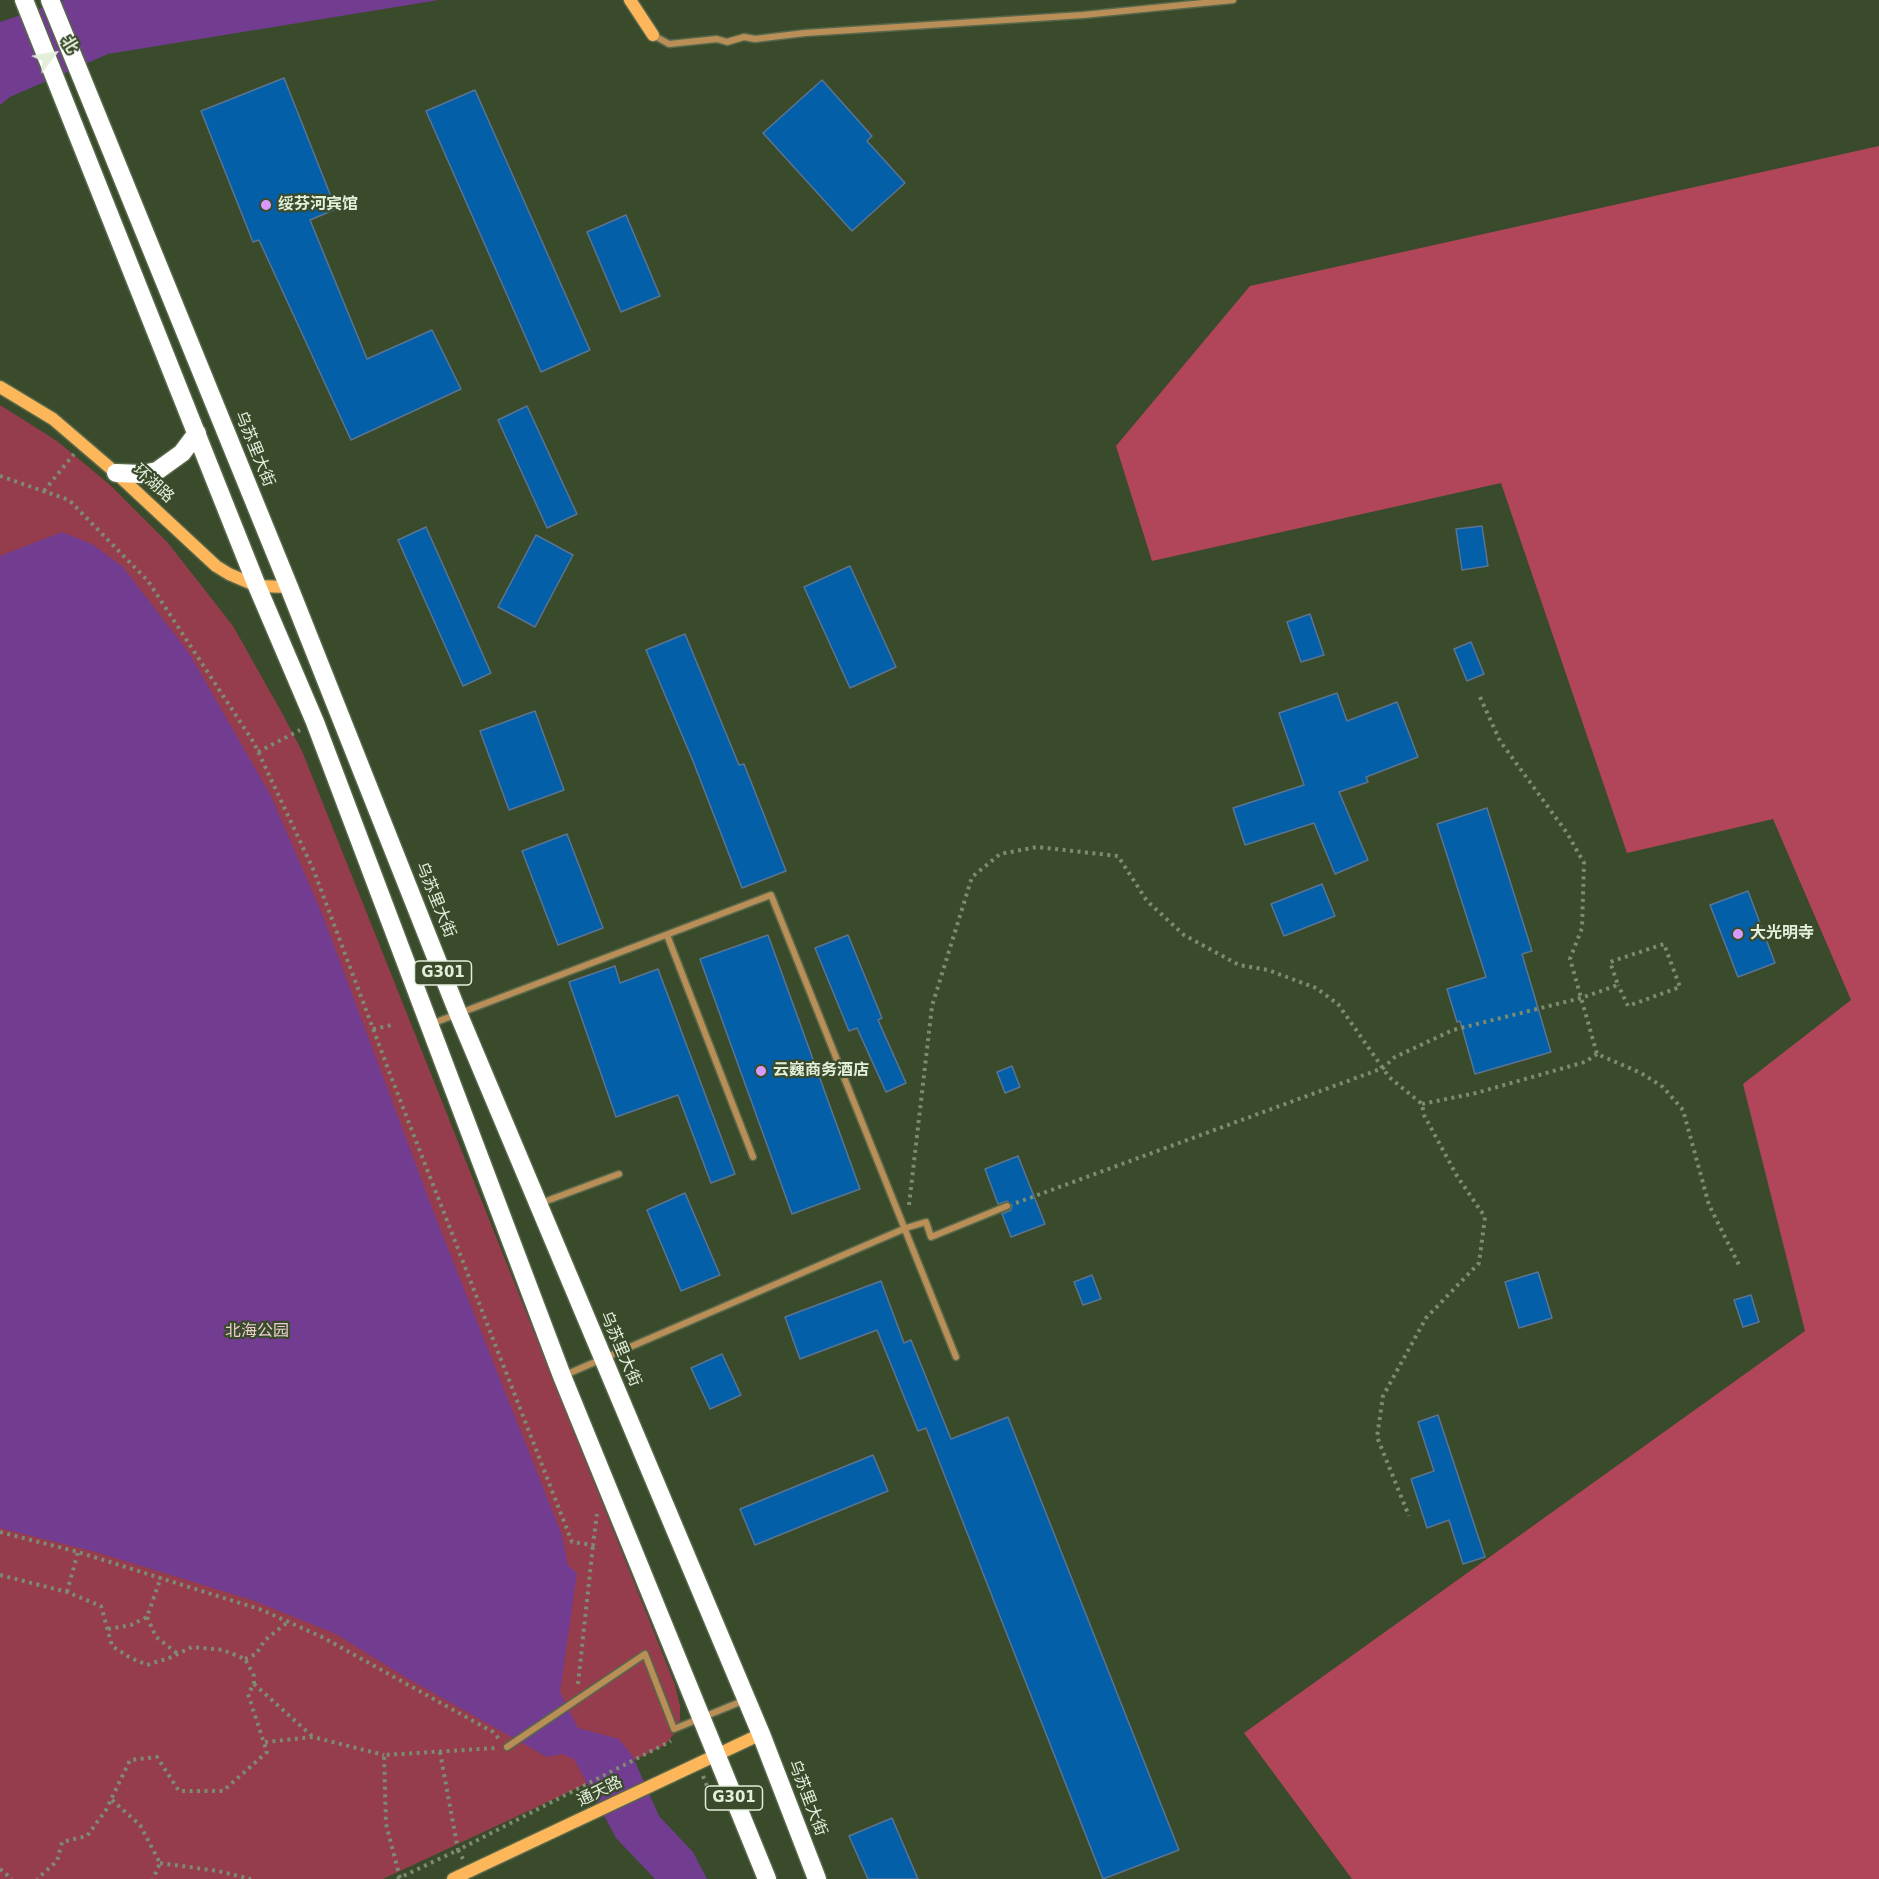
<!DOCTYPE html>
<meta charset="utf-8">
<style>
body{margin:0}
#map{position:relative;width:1879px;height:1879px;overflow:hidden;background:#3a4b2b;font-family:"DejaVu Sans","Noto Sans SC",sans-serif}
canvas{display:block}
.north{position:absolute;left:24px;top:24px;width:60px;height:60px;-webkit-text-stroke:4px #3a4b2b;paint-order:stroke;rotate:59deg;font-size:16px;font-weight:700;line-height:24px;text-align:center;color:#e3eedb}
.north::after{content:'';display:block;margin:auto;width:21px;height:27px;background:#e3eedb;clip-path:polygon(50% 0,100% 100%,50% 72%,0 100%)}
</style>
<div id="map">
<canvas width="1879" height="1879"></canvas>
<div class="north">北</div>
</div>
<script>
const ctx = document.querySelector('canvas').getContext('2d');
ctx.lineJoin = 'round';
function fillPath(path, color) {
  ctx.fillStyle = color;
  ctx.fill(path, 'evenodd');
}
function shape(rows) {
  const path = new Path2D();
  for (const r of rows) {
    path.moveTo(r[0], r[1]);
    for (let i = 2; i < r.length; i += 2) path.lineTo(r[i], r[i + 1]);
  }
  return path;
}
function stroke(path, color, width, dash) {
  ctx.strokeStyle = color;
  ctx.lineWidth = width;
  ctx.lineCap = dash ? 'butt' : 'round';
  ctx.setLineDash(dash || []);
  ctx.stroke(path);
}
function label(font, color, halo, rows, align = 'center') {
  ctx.font = font + ' "DejaVu Sans","Noto Sans SC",sans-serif';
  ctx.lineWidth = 4.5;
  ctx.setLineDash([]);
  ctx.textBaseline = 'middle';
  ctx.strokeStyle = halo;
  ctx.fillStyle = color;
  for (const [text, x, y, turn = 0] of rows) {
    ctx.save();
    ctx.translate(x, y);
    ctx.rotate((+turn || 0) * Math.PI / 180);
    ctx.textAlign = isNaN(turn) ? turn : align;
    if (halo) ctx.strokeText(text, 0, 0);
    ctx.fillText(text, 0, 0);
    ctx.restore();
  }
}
const green = shape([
 [0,405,57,441,110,485,168,543,233,626,282,713,302,751,675,1685,680,1706,680,1720,674,1734,665,1745,586,1784,383,1879,0,1879]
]);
const forest = shape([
 [1879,146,1879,1879,1352,1879,1244,1733,1805,1331,1743,1084,1851,1000,1773,819,1627,853,1501,483,1152,561,1116,446,1250,286]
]);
const water = shape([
 [65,0,439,0,108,54,10,97,0,105,0,22],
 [62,532,92,544,123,567,189,653,271,796,323,916,434,1213,562,1535,568,1565,577,1573,560,1692,578,1728,619,1739,633,1757,659,1816,693,1852,707,1879,655,1879,616,1838,574,1759,562,1754,547,1757,405,1677,336,1634,252,1600,96,1552,0,1528,0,556]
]);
const building = shape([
 [284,78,336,209,310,220,367,359,432,330,461,389,351,440,259,240,253,242,201,111,284,78],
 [822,80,872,136,867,141,905,183,852,231,763,133,822,80],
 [475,90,590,350,541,372,426,111,475,90],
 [626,215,660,296,621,312,587,232,626,215],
 [527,406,577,514,547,528,498,420,527,406],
 [1482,526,1488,566,1462,570,1456,529,1482,526],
 [426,527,491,673,463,686,398,540,426,527],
 [536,535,573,555,535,627,498,607,536,535],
 [850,566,896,667,850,688,804,587,850,566],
 [1310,614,1324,655,1301,662,1287,622,1310,614],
 [685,634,739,765,744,764,786,871,742,888,693,761,646,650,685,634],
 [1471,642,1484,674,1467,681,1454,649,1471,642],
 [1337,693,1347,721,1397,702,1418,757,1366,777,1368,782,1339,792,1368,860,1335,874,1314,823,1245,845,1233,808,1304,785,1279,713,1337,693],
 [535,711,564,790,509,810,480,731,535,711],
 [1487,808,1532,951,1522,954,1551,1052,1475,1074,1460,1021,1457,1022,1447,989,1486,977,1437,824,1487,808],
 [567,834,603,928,558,945,522,851,567,834],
 [1322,884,1335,916,1284,936,1271,904,1322,884],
 [1748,891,1775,963,1738,977,1710,905,1748,891],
 [768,935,860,1189,792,1214,700,959,768,935],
 [848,935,882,1018,878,1020,906,1083,886,1092,857,1028,849,1031,815,948,848,935],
 [615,966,620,983,658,969,735,1174,711,1183,678,1095,616,1117,569,982,615,966],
 [1012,1066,1020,1087,1005,1093,997,1072,1012,1066],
 [1018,1156,1045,1224,1011,1237,1002,1214,1011,1210,1012,1205,1007,1201,998,1204,985,1169,1018,1156],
 [685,1193,720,1275,681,1291,647,1210,685,1193],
 [1538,1272,1552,1318,1519,1328,1505,1282,1538,1272],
 [1092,1275,1101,1299,1083,1305,1074,1282,1092,1275],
 [881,1281,904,1343,911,1340,951,1439,1008,1417,1179,1850,1103,1879,926,1428,918,1431,877,1330,800,1359,785,1317,881,1281],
 [1751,1295,1759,1322,1743,1327,1734,1300,1751,1295],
 [722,1354,741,1395,710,1409,691,1368,722,1354],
 [1438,1415,1485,1557,1463,1564,1449,1520,1427,1528,1411,1479,1434,1471,1418,1422,1438,1415],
 [873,1455,888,1491,755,1545,740,1509,873,1455],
 [892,1818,918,1879,868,1879,849,1836,892,1818]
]);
const path = shape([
 [0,476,69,500,148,581,254,743,314,871,390,1074,572,1542,593,1545,597,1514],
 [44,491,74,454],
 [1480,697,1500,741,1567,833,1584,863,1582,928,1570,959,1597,1054,1641,1073,1663,1087,1683,1110,1709,1205,1740,1267],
 [258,752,300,730],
 [373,1029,392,1025],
 [1422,1104,1476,1093,1585,1062,1597,1054],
 [1016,1203,1383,1068,1395,1057,1453,1030,1581,998,1618,985,1610,962,1664,944,1680,987,1628,1006,1618,985],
 [909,1205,932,1006,972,877,1000,854,1037,847,1118,856,1147,901,1184,935,1239,965,1268,970,1316,988,1338,1004,1389,1077,1422,1104,1424,1115,1457,1176,1485,1217,1479,1263,1426,1318,1383,1396,1377,1437,1409,1516],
 [0,1532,78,1552,262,1610,324,1638,493,1732,500,1740],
 [0,1575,67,1592,101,1606,112,1646,129,1657,147,1665,169,1658,192,1647,223,1650,245,1659,254,1676,254,1684,248,1694,267,1752,223,1791,179,1791,157,1757,130,1760,106,1810,87,1836,62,1842,57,1861,37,1879],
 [67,1592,78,1552],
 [147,1617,156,1637,178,1654],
 [108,1629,131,1625,147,1617,161,1577],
 [245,1659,256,1654,265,1640,288,1622],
 [254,1684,313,1737],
 [578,1684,593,1545],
 [265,1742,313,1737,384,1755],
 [440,1752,458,1850,671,1741],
 [703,1776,708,1789,711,1788],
 [112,1800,140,1825,160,1863,153,1879],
 [160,1863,218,1871,251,1879],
 [0,1869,12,1879],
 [400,1878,386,1824,384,1755,497,1748],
 [397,1879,458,1850,463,1859]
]);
const street = shape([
 [653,35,669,44,717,39,727,42,744,37,755,39,805,33,1083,15,1233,0],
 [667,935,753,1157],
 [431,1024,771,895,956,1357],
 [541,1203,619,1174],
 [565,1375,906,1228,926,1222,931,1237,1007,1206],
 [507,1747,645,1654,674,1729,745,1700]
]);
const secondary = shape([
 [630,0,653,35],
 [0,387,53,419,116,473,216,566,229,574,257,586,289,587],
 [453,1879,761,1734]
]);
const highway = shape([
 [24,0,257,586,315,722,562,1376,767,1879],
 [50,0,289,587,458,1013,761,1734,817,1879],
 [116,473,142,474,157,471,182,453,197,433]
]);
const markers = [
 [266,205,6,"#d69bfa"],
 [1738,934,6,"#d69bfa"],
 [761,1071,6,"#d69bfa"]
];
const shields = [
 [443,973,57],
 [734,1798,57]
];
const shieldNames = [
 ["G301",443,973],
 ["G301",734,1798]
];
const poiNames = [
 ["绥芬河宾馆",278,205],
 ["大光明寺",1750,934],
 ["云巍商务酒店",773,1071]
];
const streetNames = [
 ["乌苏里大街",254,449,68],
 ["环湖路",153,484,42],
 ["乌苏里大街",435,900,68],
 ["乌苏里大街",620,1349,67],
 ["通天路",600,1792,-26],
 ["乌苏里大街",807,1798,69]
];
const parkNames = [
 ["北海公园",257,1332]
];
fillPath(green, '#963d4d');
fillPath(forest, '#b1465a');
fillPath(water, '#723c91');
fillPath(building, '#045fa9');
stroke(building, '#5a7492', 1.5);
stroke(street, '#58684b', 9);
stroke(secondary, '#58684b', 15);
stroke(highway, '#58684b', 21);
stroke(path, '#7d8b70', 4, [3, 4.5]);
stroke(street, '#ba8e57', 6);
stroke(secondary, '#fdb659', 12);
stroke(highway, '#fff', 18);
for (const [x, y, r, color] of markers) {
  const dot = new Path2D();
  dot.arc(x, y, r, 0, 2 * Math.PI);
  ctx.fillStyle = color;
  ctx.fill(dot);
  stroke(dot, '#3a4b2b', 2);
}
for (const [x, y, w] of shields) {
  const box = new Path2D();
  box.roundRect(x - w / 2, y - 12, w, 24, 4.5);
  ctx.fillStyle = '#3a4b2b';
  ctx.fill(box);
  stroke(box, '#e3eedb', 1.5);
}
label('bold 15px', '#e3eedb', null, shieldNames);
label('bold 16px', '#e3eedb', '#3a4b2b', poiNames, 'left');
label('16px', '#e3eedb', '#3a4b2b', streetNames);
label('16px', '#ecced0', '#3a4b2b', parkNames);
</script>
